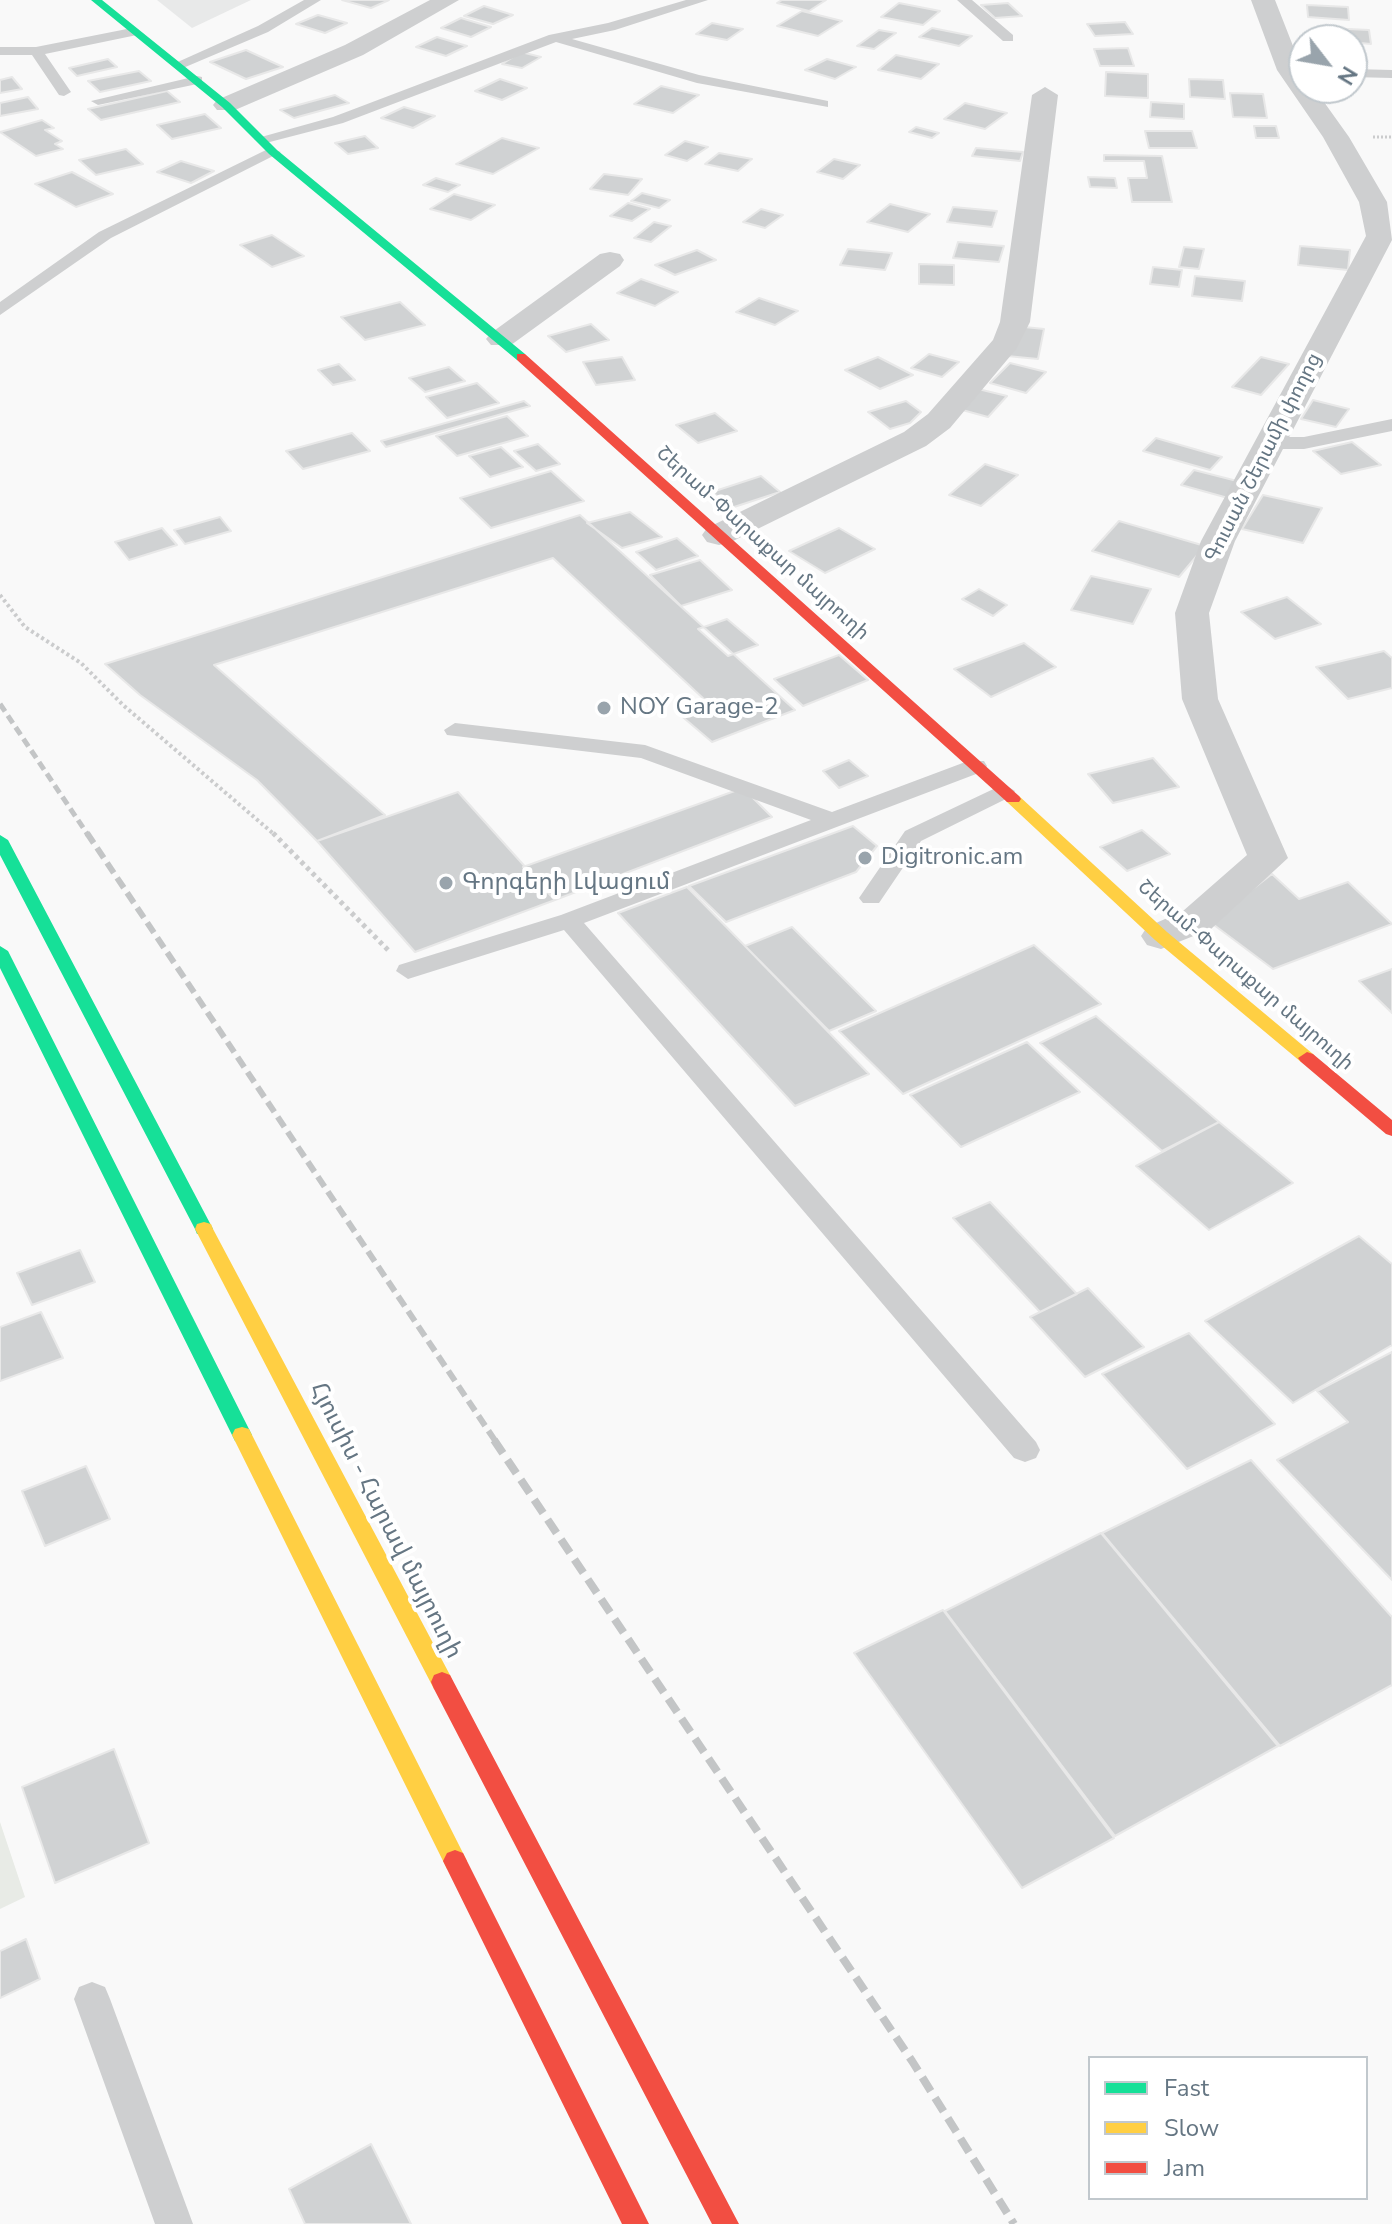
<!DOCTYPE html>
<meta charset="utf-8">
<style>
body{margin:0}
#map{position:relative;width:1392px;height:2224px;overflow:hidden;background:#f9f9f9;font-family:"Nunito Sans",sans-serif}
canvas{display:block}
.legend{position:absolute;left:1088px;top:2056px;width:280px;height:144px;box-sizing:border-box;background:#fff;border:2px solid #c1c8cd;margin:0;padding:10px 14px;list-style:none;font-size:24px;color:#657683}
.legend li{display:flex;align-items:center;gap:16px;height:40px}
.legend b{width:40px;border:2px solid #c1c8cd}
.north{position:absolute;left:1288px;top:24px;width:80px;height:80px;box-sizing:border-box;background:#fff;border:2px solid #c1c8cd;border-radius:50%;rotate:121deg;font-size:22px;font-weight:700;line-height:32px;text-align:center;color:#657683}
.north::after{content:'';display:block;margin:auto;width:28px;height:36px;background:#99a4ac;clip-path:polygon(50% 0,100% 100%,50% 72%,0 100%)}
</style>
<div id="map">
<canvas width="1392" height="2224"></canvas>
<ul class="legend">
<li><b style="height:10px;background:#16e098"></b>Fast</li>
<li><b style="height:10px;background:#ffcf43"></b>Slow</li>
<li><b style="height:10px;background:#f24e42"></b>Jam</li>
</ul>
<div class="north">N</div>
</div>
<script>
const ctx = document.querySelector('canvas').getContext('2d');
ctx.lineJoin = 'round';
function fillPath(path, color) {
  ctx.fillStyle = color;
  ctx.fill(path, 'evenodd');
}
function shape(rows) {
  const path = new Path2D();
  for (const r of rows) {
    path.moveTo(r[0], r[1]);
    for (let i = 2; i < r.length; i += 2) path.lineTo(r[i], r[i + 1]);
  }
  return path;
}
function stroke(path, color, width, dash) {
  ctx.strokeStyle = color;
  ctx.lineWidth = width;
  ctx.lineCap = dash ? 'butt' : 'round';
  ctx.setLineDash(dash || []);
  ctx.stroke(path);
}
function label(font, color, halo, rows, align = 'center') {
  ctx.font = font + ' "Nunito Sans","Noto Sans Armenian",sans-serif';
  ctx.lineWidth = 8;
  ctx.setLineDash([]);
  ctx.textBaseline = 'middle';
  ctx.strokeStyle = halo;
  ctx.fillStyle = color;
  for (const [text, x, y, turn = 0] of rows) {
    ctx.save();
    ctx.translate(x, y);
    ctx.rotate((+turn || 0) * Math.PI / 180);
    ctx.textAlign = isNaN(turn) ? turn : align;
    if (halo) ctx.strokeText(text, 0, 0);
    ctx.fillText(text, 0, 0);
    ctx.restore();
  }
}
const built = shape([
 [157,0,251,0,192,28]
]);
const green = shape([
 [0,1822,25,1897,0,1909]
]);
const building = shape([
 [342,0,389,0,371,8,342,0],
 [782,0,826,0,809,11,777,3,782,0],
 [899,3,940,11,923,25,881,17,899,3],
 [1008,3,1022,16,995,18,981,5,1008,3],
 [1307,5,1348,7,1349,20,1308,17,1307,5],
 [484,6,513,15,493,24,464,16,484,6],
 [802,11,842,21,818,36,777,26,802,11],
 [318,15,347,23,325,33,296,24,318,15],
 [461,18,491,27,471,37,441,28,461,18],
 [1125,22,1133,34,1095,36,1087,24,1125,22],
 [712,23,743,29,727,40,696,34,712,23],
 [932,28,972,36,959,46,919,37,932,28],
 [1327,28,1369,30,1371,44,1328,40,1327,28],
 [879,30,896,33,874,49,857,46,879,30],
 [437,37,467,46,446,56,416,47,437,37],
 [1128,48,1134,66,1100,66,1094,49,1128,48],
 [246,50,283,67,246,79,210,62,246,50],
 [521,52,541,57,522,68,502,64,521,52],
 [896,55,939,64,921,79,878,70,896,55],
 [108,59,117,67,77,76,69,68,108,59],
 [827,59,856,67,835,79,805,70,827,59],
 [139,71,151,81,100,92,88,81,139,71],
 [1106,72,1148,74,1148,98,1105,96,1106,72],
 [12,77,22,89,0,93,0,80,12,77],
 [500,79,527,88,502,100,475,91,500,79],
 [1189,79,1223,80,1225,99,1190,97,1189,79],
 [661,86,699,95,673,113,634,104,661,86],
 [167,91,180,102,101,120,88,109,167,91],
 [1230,93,1263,94,1267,118,1233,117,1230,93],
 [335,95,349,103,294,118,280,110,335,95],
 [28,97,38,109,0,116,0,103,28,97],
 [1151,102,1184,104,1184,119,1150,117,1151,102],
 [965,103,1007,113,985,129,944,119,965,103],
 [404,107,435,116,413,128,381,118,404,107],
 [205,114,221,128,172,139,157,125,205,114],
 [42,120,54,128,45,130,62,141,55,144,63,149,36,156,0,132,42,120],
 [1254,126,1276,126,1279,138,1256,138,1254,126],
 [916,127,939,133,932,138,909,132,916,127],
 [1145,131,1192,131,1197,148,1149,148,1145,131],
 [365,136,378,148,348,154,335,143,365,136],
 [502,138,539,148,493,174,456,164,502,138],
 [685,141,708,147,687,161,665,155,685,141],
 [976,148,1023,152,1020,161,972,156,976,148],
 [126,149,143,164,96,175,79,160,126,149],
 [719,153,752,159,738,171,705,164,719,153],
 [1104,155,1162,156,1172,202,1132,202,1128,178,1147,178,1144,161,1104,161,1104,155],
 [834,159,860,165,843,179,817,172,834,159],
 [181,161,214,171,191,183,157,172,181,161],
 [72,172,113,194,76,207,35,184,72,172],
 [604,174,642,179,628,195,590,189,604,174],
 [1088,177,1115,178,1117,188,1090,187,1088,177],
 [436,178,460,185,448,192,423,185,436,178],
 [642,193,670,200,659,208,631,201,642,193],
 [454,194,495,205,471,220,430,209,454,194],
 [628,203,650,209,632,221,610,216,628,203],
 [890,204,930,214,908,232,867,222,890,204],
 [953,207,997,211,992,227,947,222,953,207],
 [761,209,783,215,765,228,743,222,761,209],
 [654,222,671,226,651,242,634,238,654,222],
 [272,235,304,256,272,267,240,245,272,235],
 [958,242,1004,246,999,262,953,258,958,242],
 [1300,246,1350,250,1348,270,1298,265,1300,246],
 [1184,247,1204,249,1199,269,1179,267,1184,247],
 [848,249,892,253,885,270,840,265,848,249],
 [697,250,716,260,675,275,655,265,697,250],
 [919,264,954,265,954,285,919,284,919,264],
 [1153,267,1182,270,1179,287,1150,284,1153,267],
 [1195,276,1245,281,1242,301,1192,296,1195,276],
 [641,279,678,292,655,306,617,293,641,279],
 [759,298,798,311,775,325,736,312,759,298],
 [400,302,425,325,365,340,341,317,400,302],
 [591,324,609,340,566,352,548,336,591,324],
 [1015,326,1044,329,1038,359,1007,356,1015,326],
 [929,354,959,362,942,377,911,368,929,354],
 [622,357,635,380,596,385,583,362,622,357],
 [878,357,913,375,880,389,845,370,878,357],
 [1261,357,1289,364,1261,395,1232,387,1261,357],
 [1010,363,1046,372,1026,393,990,383,1010,363],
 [339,364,355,380,333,385,318,370,339,364],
 [449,367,465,381,425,392,409,378,449,367],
 [477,383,499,403,447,418,426,397,477,383],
 [974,388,1007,396,988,417,955,408,974,388],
 [1313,400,1349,409,1336,427,1301,419,1313,400],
 [524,401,530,406,386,447,381,441,524,401],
 [906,401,921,412,910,423,890,429,868,412,906,401],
 [715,413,737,431,698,443,676,425,715,413],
 [507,416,528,436,457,456,436,436,507,416],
 [352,433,370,451,303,469,286,451,352,433],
 [1156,438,1222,457,1210,470,1143,451,1156,438],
 [1352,442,1381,465,1341,474,1313,451,1352,442],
 [538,444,560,464,536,471,514,451,538,444],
 [501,447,523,467,490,477,469,456,501,447],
 [985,464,1018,475,981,506,949,495,985,464],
 [1194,470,1241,482,1228,498,1181,485,1194,470],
 [551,471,584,501,491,528,460,498,551,471],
 [761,476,780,492,731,508,712,492,761,476],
 [1263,495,1322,508,1303,543,1242,529,1263,495],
 [630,512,662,537,622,548,587,523,630,512],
 [580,515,795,710,712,742,678,713,706,701,553,558,214,665,385,815,317,841,257,780,140,695,105,664,580,515],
 [220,517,231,531,185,544,174,530,220,517],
 [1119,521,1205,546,1179,577,1092,551,1119,521],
 [162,528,177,545,129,560,115,542,162,528],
 [839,528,875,549,825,573,789,551,839,528],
 [677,538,698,556,656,570,636,552,677,538],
 [700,560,732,590,681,606,650,575,700,560],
 [1091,576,1151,589,1133,624,1071,610,1091,576],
 [979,589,1007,605,993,616,962,599,979,589],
 [1287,597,1321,624,1275,639,1241,612,1287,597],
 [727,619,758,645,728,656,698,629,727,619],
 [1024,643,1056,667,991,697,954,669,1024,643],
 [1384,651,1392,658,1392,688,1348,699,1316,667,1384,651],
 [839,655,868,680,803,706,774,679,839,655],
 [1153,758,1179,787,1113,803,1088,774,1153,758],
 [849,760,868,776,839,788,823,771,849,760],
 [743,788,772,817,555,900,523,867,743,788],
 [458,792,555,900,415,952,317,841,458,792],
 [853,826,877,846,856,872,726,922,689,886,853,826],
 [1142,830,1170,854,1127,871,1100,847,1142,830],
 [1272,874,1299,899,1348,882,1392,924,1273,969,1210,922,1272,874],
 [687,887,745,946,869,1074,795,1106,618,913,687,887],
 [792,927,876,1011,829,1031,745,946,792,927],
 [1034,945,1101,1004,903,1094,839,1031,1034,945],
 [1392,969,1392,1013,1359,981,1392,969],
 [1096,1016,1219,1122,1162,1151,1040,1043,1096,1016],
 [1027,1042,1080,1092,961,1147,910,1095,1027,1042],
 [1219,1122,1293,1183,1209,1230,1136,1166,1219,1122],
 [990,1202,1077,1294,1040,1312,953,1218,990,1202],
 [1359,1236,1392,1264,1392,1345,1293,1403,1205,1321,1359,1236],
 [80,1250,95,1282,32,1305,17,1273,80,1250],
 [1088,1288,1144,1347,1085,1377,1030,1317,1088,1288],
 [41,1312,63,1358,0,1381,0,1327,41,1312],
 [1189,1333,1275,1424,1187,1469,1102,1374,1189,1333],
 [1392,1352,1392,1580,1277,1460,1348,1422,1317,1391,1392,1352],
 [1251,1460,1392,1617,1392,1685,1280,1746,1102,1533,1251,1460],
 [86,1466,110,1519,45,1546,22,1491,86,1466],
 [1101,1533,1278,1746,1115,1836,945,1611,1101,1533],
 [943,1610,1114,1838,1022,1888,854,1653,943,1610],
 [114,1749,149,1843,55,1883,22,1787,114,1749],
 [26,1939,40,1979,0,1998,0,1951,26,1939],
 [371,2144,411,2224,305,2224,289,2189,371,2144]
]);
const pathFar2 = shape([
 [1373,137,1392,137]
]);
const pathFar1 = shape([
 [0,595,25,627,81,663,123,705,275,835]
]);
const path = shape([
 [273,833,388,950]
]);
const lane = shape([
 [304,0,321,0,268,32,183,68,171,65,258,26,304,0],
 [686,0,708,0,615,30,572,39,699,75,828,101,828,107,697,83,556,42,343,123,262,144,254,139,333,117,549,35,608,23,686,0],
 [957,0,972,0,1013,35,1013,41,1003,41,957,0],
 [132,28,139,32,137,35,45,54,71,92,64,96,59,95,32,55,0,55,0,47,36,47,132,28],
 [1352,69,1392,70,1392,78,1352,77,1352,69],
 [197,76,202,77,202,83,98,105,91,101,197,76],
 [268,149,281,152,111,238,0,315,0,302,99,232,268,149],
 [1392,419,1392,431,1304,449,1273,449,1264,443,1273,437,1304,437,1392,419],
 [455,723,645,745,832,812,968,761,984,761,987,766,984,771,584,923,1036,1442,1040,1450,1036,1458,1025,1462,1014,1458,564,930,408,979,396,971,399,965,561,915,811,820,641,758,447,735,444,730,455,723],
 [1004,784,1015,791,1012,796,921,841,879,903,863,903,859,898,905,831,1004,784],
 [92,1982,105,1987,110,1999,193,2224,155,2224,74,1999,79,1987,92,1982]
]);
const street = shape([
 [430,0,459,0,363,55,235,110,217,110,213,105,217,100,345,45,430,0],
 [1251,0,1275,0,1304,74,1304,88,1314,88,1349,137,1387,202,1392,240,1235,541,1209,613,1218,699,1288,858,1211,929,1161,949,1147,945,1141,936,1147,927,1183,911,1247,855,1182,699,1175,613,1201,541,1366,236,1359,202,1323,137,1277,70,1251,0],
 [1045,87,1058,95,1030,322,1017,348,950,428,926,446,731,542,719,545,707,542,702,535,707,528,904,432,928,414,993,340,1000,322,1032,95,1045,87],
 [610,252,620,254,624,260,620,266,511,345,491,345,486,339,491,333,600,254,610,252]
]);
const fast = shape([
 [91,0,102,0,230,103,277,150,525,354,525,360,517,360,269,154,222,107,91,0],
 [0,835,8,840,213,1229,211,1234,197,1234,195,1229,0,855,0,835],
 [0,946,8,951,252,1435,249,1441,242,1443,235,1441,232,1435,0,968,0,946]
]);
const slow = shape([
 [1013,794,1019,796,1167,932,1313,1054,1316,1058,1313,1062,1301,1062,1155,940,1007,802,1005,799,1013,794],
 [204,1222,211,1224,213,1229,450,1675,453,1682,450,1689,442,1692,434,1689,195,1229,197,1224,204,1222],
 [242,1427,249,1429,252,1435,463,1853,467,1861,463,1869,455,1872,447,1869,232,1435,235,1429,242,1427]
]);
const jam = shape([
 [517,354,525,354,1019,796,1021,799,1019,802,1007,802,517,360,517,354],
 [1307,1052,1313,1054,1392,1120,1392,1136,1386,1134,1301,1062,1298,1058,1307,1052],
 [442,1672,450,1675,739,2224,712,2224,434,1689,431,1682,434,1675,442,1672],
 [455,1850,463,1853,649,2224,622,2224,443,1861,447,1853,455,1850]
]);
const railFar2 = shape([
 [0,704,88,835]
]);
const railFar1 = shape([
 [87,833,496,1442]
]);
const rail = shape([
 [494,1440,912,2061,1014,2224]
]);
const markers = [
 [604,708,8,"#99a4ac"],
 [865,858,8,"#99a4ac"],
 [446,883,8,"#99a4ac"]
];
const farStreetnames = [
 ["Գուսան Շերամի փողոց",1264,458,-63],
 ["Շերամ-Փարաքար մայրուղի",762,544,42],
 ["Շերամ-Փարաքար մայրուղի",1245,976,41]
];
const poiNames = [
 ["NOY Garage-2",620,708],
 ["Digitronic.am",881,858],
 ["Գորգերի Լվացում",462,883]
];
const streetNames = [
 ["Հյուսիս - Հարավ մայրուղի",385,1521,63]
];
fillPath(built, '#e8e9e9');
fillPath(green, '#e8ebe6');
fillPath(building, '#d0d2d3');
stroke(building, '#e8e8e8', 2);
stroke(pathFar2, '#cbcccd', 3, [2, 2]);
stroke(pathFar1, '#cbcccd', 4, [3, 3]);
stroke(path, '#cbcccd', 5, [4, 4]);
fillPath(lane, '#cecfd0');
fillPath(street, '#cecfd0');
fillPath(fast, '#16e098');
fillPath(slow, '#ffcf43');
fillPath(jam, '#f24e42');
stroke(railFar2, '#c3c5c6', 5, [9, 5]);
stroke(railFar1, '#c3c5c6', 6, [12, 6]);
stroke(rail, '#c3c5c6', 8, [16, 8]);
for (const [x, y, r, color] of markers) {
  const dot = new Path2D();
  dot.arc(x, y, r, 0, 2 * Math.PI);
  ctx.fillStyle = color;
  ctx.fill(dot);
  stroke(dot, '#fff', 3);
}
label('20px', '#657683', '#fff', farStreetnames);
label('24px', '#657683', '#fff', poiNames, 'left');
label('24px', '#657683', '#fff', streetNames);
</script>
